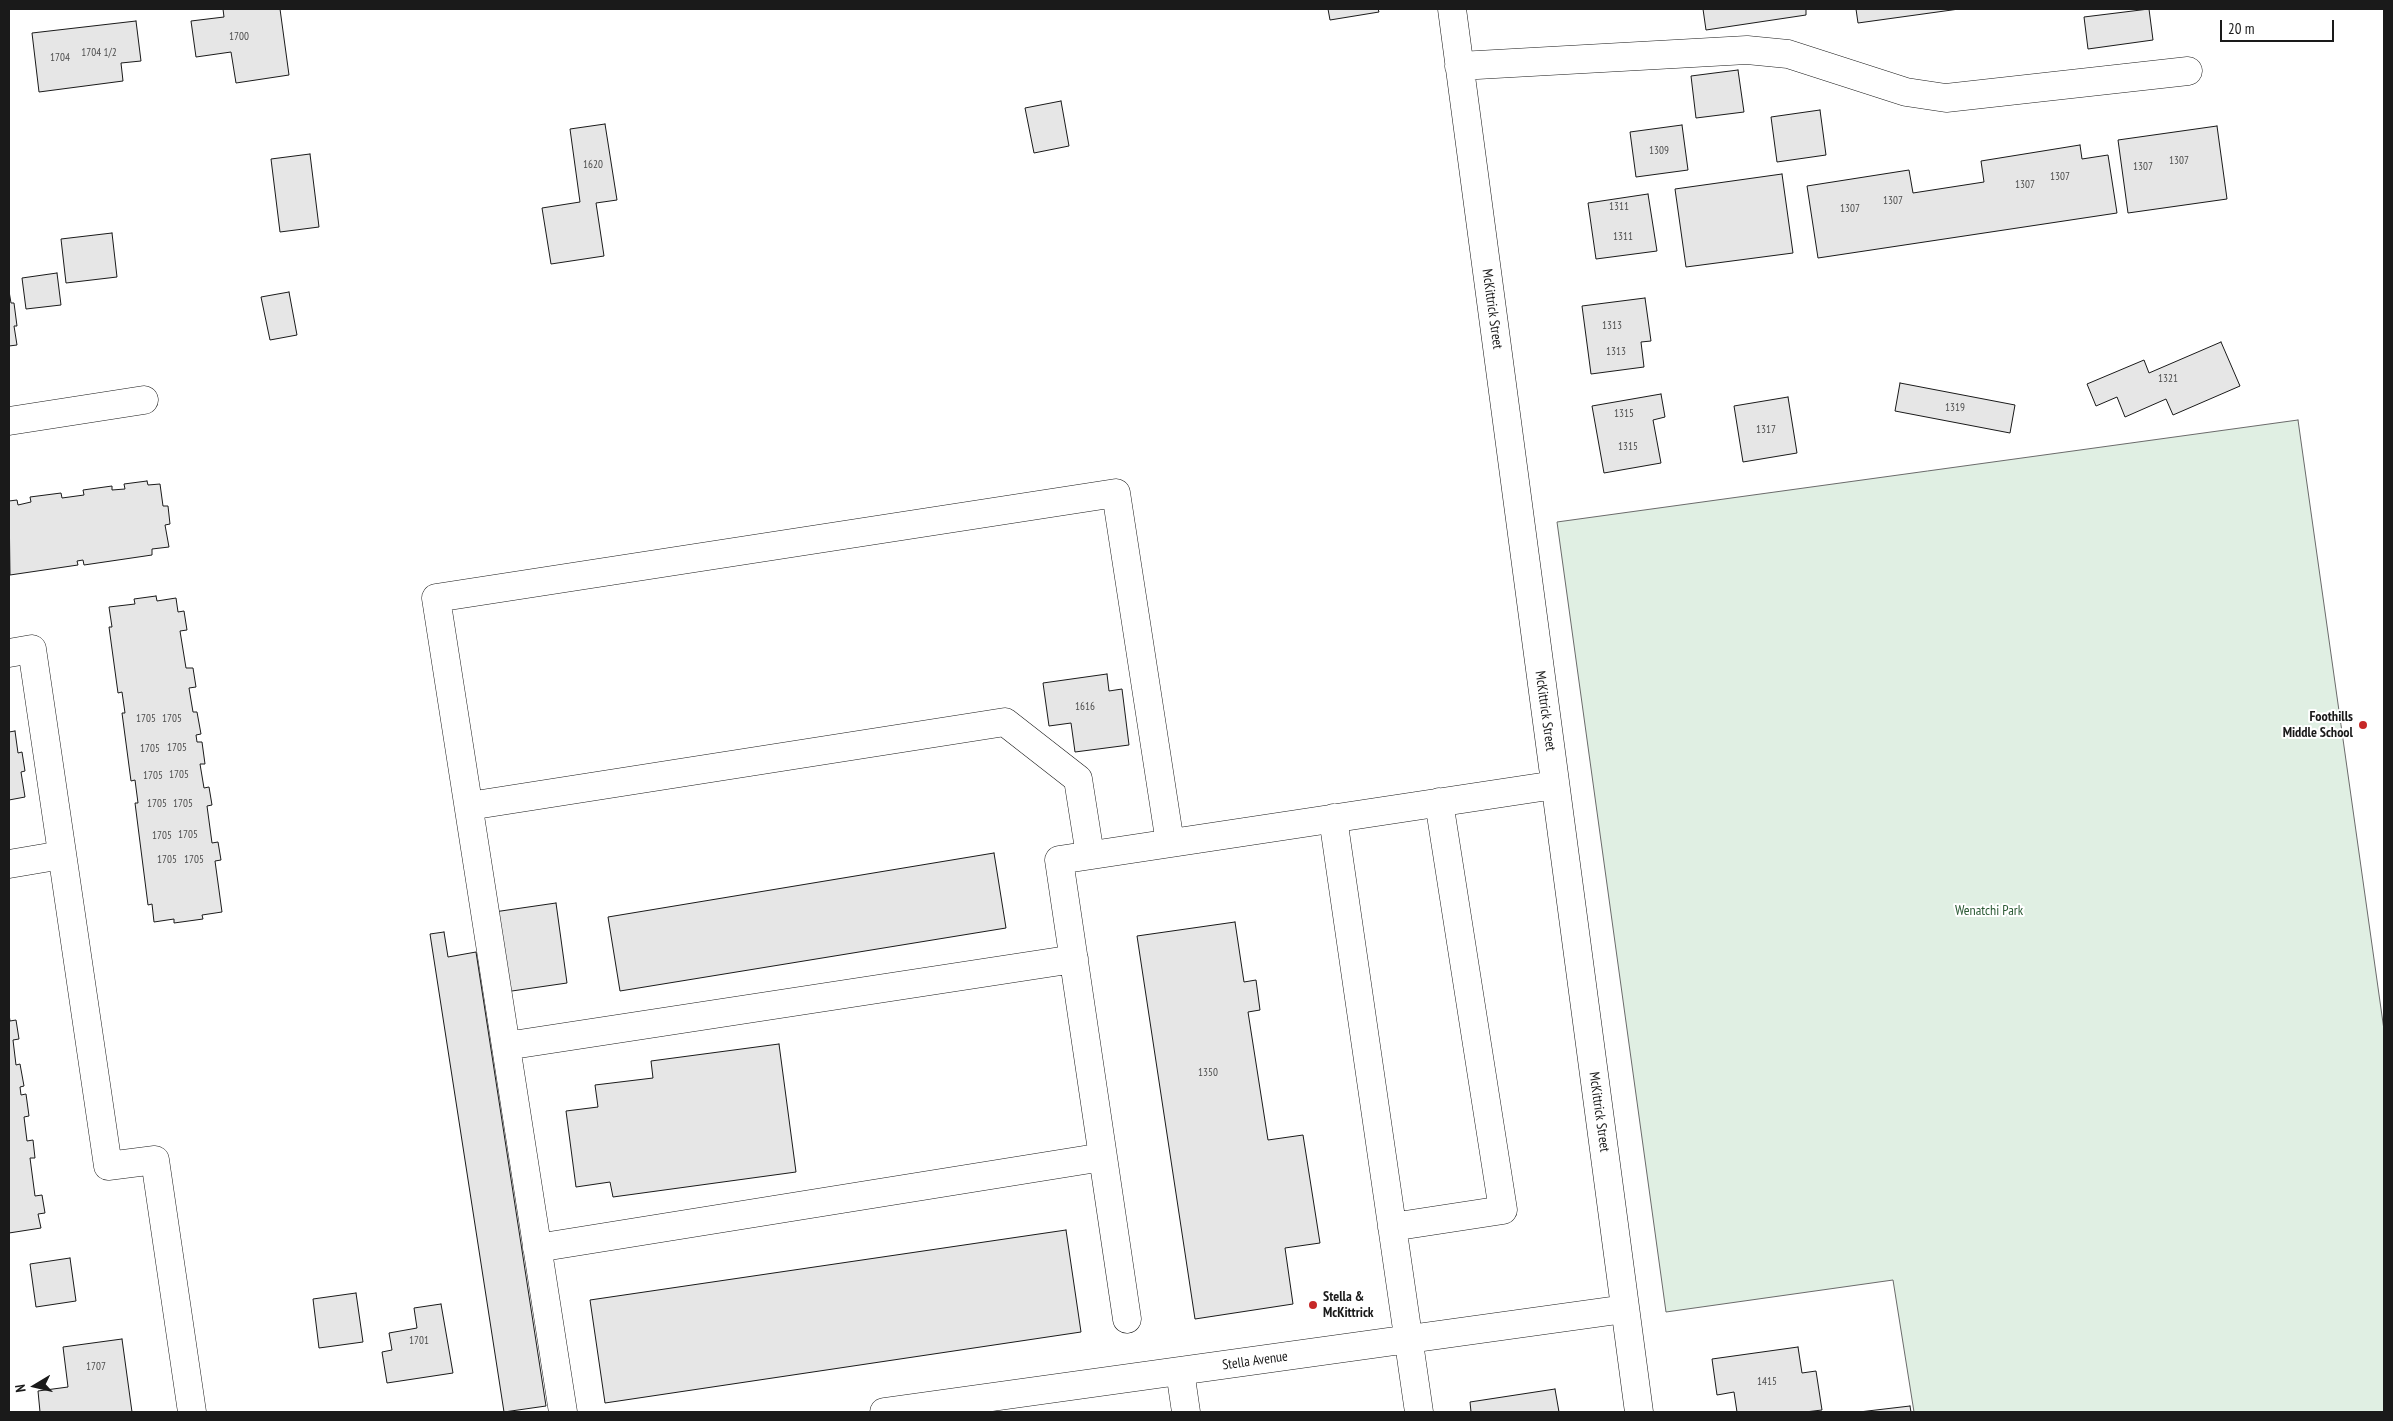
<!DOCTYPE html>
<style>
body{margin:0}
#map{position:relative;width:2393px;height:1421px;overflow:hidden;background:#fff;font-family:"PT Sans Narrow",sans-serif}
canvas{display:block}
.frame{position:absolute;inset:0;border:10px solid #1a1a1a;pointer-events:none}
.north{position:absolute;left:10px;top:1361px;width:50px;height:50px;-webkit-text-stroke:4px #fff;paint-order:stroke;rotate:261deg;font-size:14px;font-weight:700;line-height:20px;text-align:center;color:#1a1a1a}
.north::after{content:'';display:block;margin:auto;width:18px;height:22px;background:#1a1a1a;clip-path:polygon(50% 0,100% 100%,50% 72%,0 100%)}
.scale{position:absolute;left:2220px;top:20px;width:114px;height:22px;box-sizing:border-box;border:2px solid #1a1a1a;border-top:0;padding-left:6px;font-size:15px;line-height:18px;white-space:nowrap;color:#1a1a1a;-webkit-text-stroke:4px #fff;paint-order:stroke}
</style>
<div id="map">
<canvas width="2393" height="1421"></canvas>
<div class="frame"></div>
<div class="north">N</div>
<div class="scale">20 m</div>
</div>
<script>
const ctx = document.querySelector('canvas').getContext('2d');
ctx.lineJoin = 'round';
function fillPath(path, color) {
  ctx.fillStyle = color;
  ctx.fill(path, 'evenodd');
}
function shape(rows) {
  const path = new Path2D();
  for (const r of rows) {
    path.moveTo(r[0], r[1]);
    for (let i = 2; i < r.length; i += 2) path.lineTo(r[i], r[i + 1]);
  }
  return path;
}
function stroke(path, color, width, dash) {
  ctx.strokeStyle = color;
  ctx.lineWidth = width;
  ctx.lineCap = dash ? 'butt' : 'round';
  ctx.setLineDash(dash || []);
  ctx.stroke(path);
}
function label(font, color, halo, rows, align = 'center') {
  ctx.font = font + ' "PT Sans Narrow",sans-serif';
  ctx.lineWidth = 4;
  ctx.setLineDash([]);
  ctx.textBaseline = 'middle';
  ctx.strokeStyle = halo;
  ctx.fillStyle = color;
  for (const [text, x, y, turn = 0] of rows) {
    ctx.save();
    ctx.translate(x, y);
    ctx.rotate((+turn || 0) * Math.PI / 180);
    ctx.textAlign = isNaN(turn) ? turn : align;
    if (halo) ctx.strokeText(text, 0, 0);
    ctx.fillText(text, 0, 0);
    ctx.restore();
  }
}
const green = shape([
 [2298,420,2384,1030,2384,1412,1914,1412,1893,1280,1666,1312,1557,522,2298,420]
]);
const building = shape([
 [223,9,280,9,289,75,236,83,231,52,196,57,191,21,224,17,223,9],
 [1328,9,1378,9,1379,12,1330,20,1328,9],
 [1703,9,1806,9,1806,15,1706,30,1703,9],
 [1856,9,1959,9,1858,23,1856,9],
 [2149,9,2153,40,2088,49,2084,17,2149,9],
 [136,21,141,61,121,63,123,81,39,92,32,33,136,21],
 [1738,70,1744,112,1696,118,1691,76,1738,70],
 [1061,101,1069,146,1034,153,1025,108,1061,101],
 [1820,110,1826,155,1777,162,1771,117,1820,110],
 [605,124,617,200,596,203,604,256,551,264,542,208,580,202,570,129,605,124],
 [1682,125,1688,170,1636,177,1630,132,1682,125],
 [2217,126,2227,199,2128,213,2118,140,2217,126],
 [2080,145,2082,159,2108,155,2117,213,1818,258,1807,186,1909,170,1913,193,1984,182,1981,161,2080,145],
 [310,154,319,227,280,232,271,159,310,154],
 [1782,174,1793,253,1686,267,1675,189,1782,174],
 [1648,194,1657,251,1596,259,1588,203,1648,194],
 [112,233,117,277,66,283,61,239,112,233],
 [57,273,61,305,26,309,22,278,57,273],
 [9,291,11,303,14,303,17,326,14,326,17,345,9,346,9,291],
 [289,292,297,335,270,340,261,297,289,292],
 [1645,298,1651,341,1641,342,1644,367,1591,374,1582,306,1645,298],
 [2221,342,2240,386,2173,415,2166,399,2125,417,2117,397,2096,406,2087,384,2144,360,2149,373,2221,342],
 [1900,383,2015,405,2010,433,1895,411,1900,383],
 [1661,394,1665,417,1653,420,1661,463,1604,473,1592,406,1661,394],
 [1788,397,1797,453,1743,462,1734,406,1788,397],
 [147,481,148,485,160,484,163,506,168,506,170,524,165,525,169,547,152,549,152,555,84,565,83,560,77,561,78,565,10,575,9,501,17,500,18,505,31,502,30,497,61,493,62,498,84,495,83,490,112,486,112,490,125,489,124,484,147,481],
 [156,596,157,601,176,598,178,612,184,611,187,630,180,631,186,668,193,668,196,687,189,688,193,712,197,712,201,734,196,735,197,742,202,742,205,764,200,764,204,788,209,787,212,805,207,806,212,843,218,842,221,860,215,861,222,912,202,915,203,919,174,923,174,919,154,922,152,904,148,905,135,803,138,803,135,780,131,781,122,713,125,713,122,692,118,693,109,627,112,627,109,607,135,604,134,599,156,596],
 [1107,674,1109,691,1122,689,1129,745,1075,752,1071,723,1049,726,1043,683,1107,674],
 [15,731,18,753,22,752,25,771,21,772,25,797,9,800,9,732,15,731],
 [994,853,1006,928,620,991,608,917,994,853],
 [556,903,567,983,505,992,494,912,556,903],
 [1235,922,1244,982,1256,980,1260,1010,1248,1012,1268,1140,1303,1135,1320,1243,1285,1248,1293,1304,1195,1319,1137,936,1235,922],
 [444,932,448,957,476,952,546,1406,504,1412,430,934,444,932],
 [9,1014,10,1021,16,1020,19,1039,13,1040,16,1065,20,1064,24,1086,20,1087,21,1095,26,1094,29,1116,24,1117,27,1141,33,1140,35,1158,30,1158,35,1196,42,1195,45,1213,38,1214,41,1228,9,1233,9,1014],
 [779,1044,796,1172,613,1197,610,1182,576,1187,566,1111,598,1107,595,1085,653,1078,651,1061,779,1044],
 [1066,1230,1081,1332,605,1403,590,1300,1066,1230],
 [70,1258,76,1301,36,1307,30,1264,70,1258],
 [356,1293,363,1342,319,1348,313,1299,356,1293],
 [441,1304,453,1373,387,1383,382,1352,392,1350,389,1333,417,1328,414,1308,441,1304],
 [122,1339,132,1412,40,1412,38,1391,68,1387,63,1347,122,1339],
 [1798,1347,1802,1373,1816,1371,1822,1410,1805,1412,1737,1412,1734,1392,1717,1395,1712,1359,1798,1347],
 [1555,1389,1559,1412,1471,1412,1470,1402,1555,1389],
 [1910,1406,1911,1412,1859,1412,1910,1406]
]);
const minor = shape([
 [1452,9,1639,1412],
 [1459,66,1747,50,1788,54,1906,92,1946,98,2188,71],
 [9,421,144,400],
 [9,653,32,649,108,1166,155,1160,192,1412],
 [469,806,1005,722,1078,779,1090,855],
 [1333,818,1419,1412],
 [9,864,62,855],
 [506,1046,1074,959],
 [1392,1227,1503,1210,1439,802],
 [537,1248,1103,1157],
 [1127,1319,1059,860,1555,785],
 [1180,1371,1186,1412],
 [563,1412,436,598,1116,493,1170,843],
 [884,1412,1625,1309]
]);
const markers = [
 [2363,725,5,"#c62828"],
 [1313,1305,5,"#c62828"]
];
const numberNames = [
 ["1700",239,37],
 ["1704 1/2",99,53],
 ["1704",60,58],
 ["1309",1659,151],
 ["1307",2179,161],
 ["1620",593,165],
 ["1307",2143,167],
 ["1307",2060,177],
 ["1307",2025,185],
 ["1307",1893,201],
 ["1311",1619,207],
 ["1307",1850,209],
 ["1311",1623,237],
 ["1313",1612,326],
 ["1313",1616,352],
 ["1321",2168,379],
 ["1319",1955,408],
 ["1315",1624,414],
 ["1317",1766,430],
 ["1315",1628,447],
 ["1616",1085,707],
 ["1705",146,719],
 ["1705",172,719],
 ["1705",177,748],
 ["1705",150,749],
 ["1705",179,775],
 ["1705",153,776],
 ["1705",157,804],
 ["1705",183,804],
 ["1705",188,835],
 ["1705",162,836],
 ["1705",167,860],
 ["1705",194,860],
 ["1350",1208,1073],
 ["1701",419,1341],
 ["1707",96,1367],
 ["1415",1767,1382]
];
const streetNames = [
 ["McKittrick Street",1492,309,82],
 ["McKittrick Street",1545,711,82],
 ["McKittrick Street",1599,1112,82],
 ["Stella Avenue",1255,1361,-8]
];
const poiNames = [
 ["Foothills",2353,717],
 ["Middle School",2353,733],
 ["Stella &",1323,1297,"left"],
 ["McKittrick",1323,1313,"left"]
];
const parkNames = [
 ["Wenatchi Park",1989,911]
];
fillPath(green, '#e0efe3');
stroke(green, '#6a6a6a', 1);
fillPath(building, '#e6e6e6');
stroke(building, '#1a1a1a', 1);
stroke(minor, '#1a1a1a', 29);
stroke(minor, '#fff', 28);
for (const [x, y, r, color] of markers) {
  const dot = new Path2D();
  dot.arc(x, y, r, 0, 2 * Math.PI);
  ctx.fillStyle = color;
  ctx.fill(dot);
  stroke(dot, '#fff', 2);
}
label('11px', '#4d4d4d', null, numberNames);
label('14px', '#1a1a1a', '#fff', streetNames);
label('bold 14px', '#1a1a1a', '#fff', poiNames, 'right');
label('14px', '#2b5a34', '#fff', parkNames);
</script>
